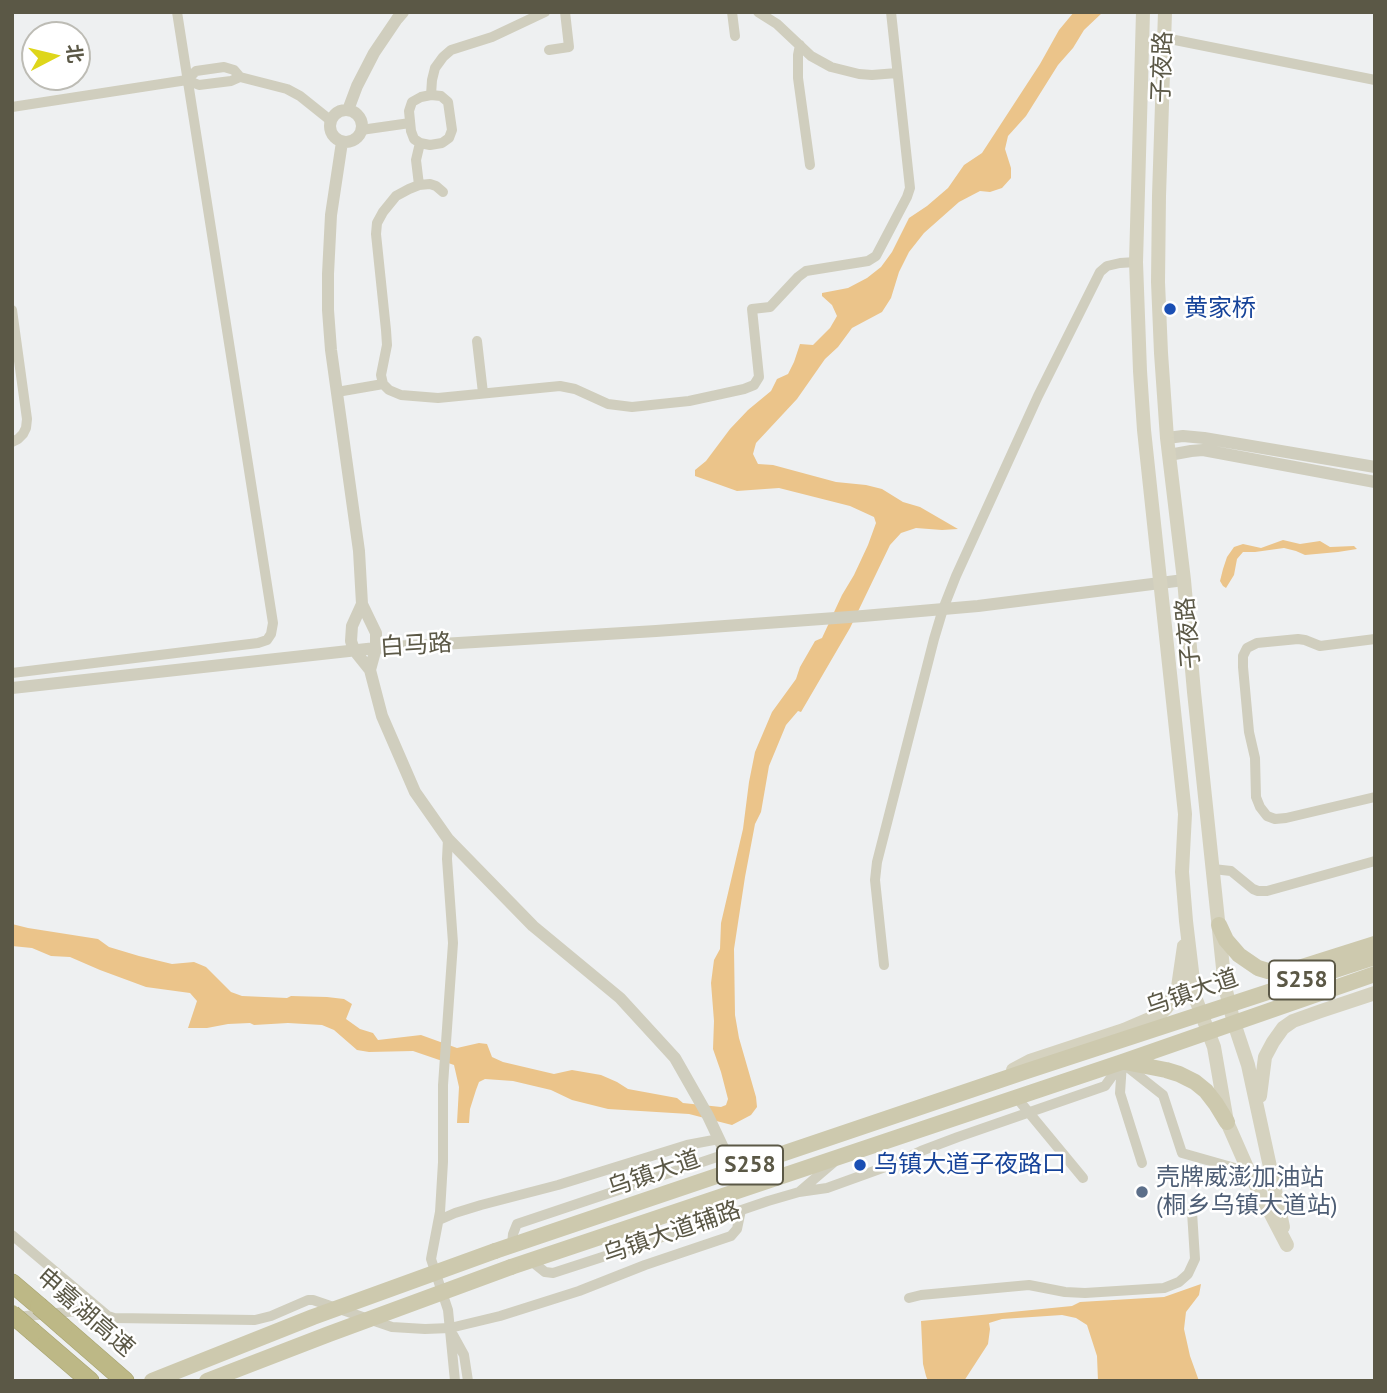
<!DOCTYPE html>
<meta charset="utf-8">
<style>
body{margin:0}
#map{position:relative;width:1387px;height:1393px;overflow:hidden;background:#eef0f1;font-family:"PT Sans","Noto Sans SC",sans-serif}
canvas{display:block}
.frame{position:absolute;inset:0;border:14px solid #5b5846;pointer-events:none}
.north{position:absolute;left:21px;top:21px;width:70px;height:70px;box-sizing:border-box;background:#fff;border:2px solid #bdbcb5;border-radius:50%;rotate:83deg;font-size:19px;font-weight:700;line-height:28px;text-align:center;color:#5b5846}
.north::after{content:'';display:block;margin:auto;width:24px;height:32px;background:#ded61b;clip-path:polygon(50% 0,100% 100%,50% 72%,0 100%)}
</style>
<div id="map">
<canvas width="1387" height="1393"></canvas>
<div class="frame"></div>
<div class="north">北</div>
</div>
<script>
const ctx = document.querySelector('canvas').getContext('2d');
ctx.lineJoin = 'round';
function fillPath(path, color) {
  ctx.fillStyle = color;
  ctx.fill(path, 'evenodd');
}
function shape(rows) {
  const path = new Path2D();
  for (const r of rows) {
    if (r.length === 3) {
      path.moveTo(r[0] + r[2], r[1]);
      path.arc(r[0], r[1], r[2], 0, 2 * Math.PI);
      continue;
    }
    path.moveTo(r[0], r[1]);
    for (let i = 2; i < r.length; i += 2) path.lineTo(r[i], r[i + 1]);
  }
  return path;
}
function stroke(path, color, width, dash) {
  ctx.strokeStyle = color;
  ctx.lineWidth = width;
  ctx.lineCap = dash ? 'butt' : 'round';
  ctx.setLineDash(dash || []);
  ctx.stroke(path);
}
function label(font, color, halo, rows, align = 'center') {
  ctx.font = font + ' "PT Sans","Noto Sans SC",sans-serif';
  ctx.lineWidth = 5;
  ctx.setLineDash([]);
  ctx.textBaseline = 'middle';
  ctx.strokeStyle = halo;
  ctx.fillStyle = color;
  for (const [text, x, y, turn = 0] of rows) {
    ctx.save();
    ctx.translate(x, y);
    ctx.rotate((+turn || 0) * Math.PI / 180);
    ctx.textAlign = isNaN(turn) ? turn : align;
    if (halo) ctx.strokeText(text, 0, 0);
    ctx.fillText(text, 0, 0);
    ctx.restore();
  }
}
const water = shape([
 [1074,12,1103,12,1084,30,1073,48,1058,65,1026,116,1008,136,1005,149,1011,168,1011,178,1002,188,990,192,980,191,959,202,924,233,909,252,899,272,891,298,882,312,852,328,838,347,825,359,797,399,756,443,753,454,758,464,773,465,836,482,866,485,882,489,903,502,920,507,958,529,942,530,916,528,901,533,890,545,850,628,801,712,798,711,786,725,769,766,761,812,755,824,745,877,734,949,735,1015,739,1038,756,1097,757,1107,751,1115,732,1125,689,1114,608,1109,572,1100,551,1090,513,1081,485,1079,479,1082,476,1090,470,1109,469,1123,457,1123,459,1087,454,1065,413,1051,369,1052,357,1050,334,1030,322,1025,288,1023,254,1025,250,1023,228,1024,207,1028,188,1028,197,1001,190,993,146,987,100,970,70,957,51,956,32,948,12,946,12,924,28,928,98,939,109,947,139,956,172,964,194,962,206,967,231,992,242,996,287,998,291,996,327,997,344,999,352,1004,346,1019,360,1029,373,1033,378,1040,421,1035,457,1048,479,1043,487,1044,492,1057,503,1062,554,1074,572,1070,601,1075,617,1082,628,1089,677,1098,683,1103,721,1107,726,1105,728,1099,721,1072,713,1049,714,1021,711,983,714,960,720,949,721,923,743,829,749,782,755,752,772,712,796,679,800,667,815,641,822,638,842,595,854,575,868,545,876,523,874,517,850,506,779,488,737,491,695,476,695,470,706,461,730,429,748,410,771,391,777,379,788,374,794,362,800,344,813,345,830,328,837,316,832,305,822,296,822,293,848,288,867,278,881,267,892,252,909,218,927,206,948,188,964,165,982,153,1040,64,1059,30],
 [1283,540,1300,544,1320,541,1330,547,1354,546,1357,549,1338,552,1305,555,1296,551,1284,548,1255,552,1243,552,1237,559,1234,575,1226,588,1223,586,1220,581,1223,569,1227,557,1234,547,1243,544,1261,548],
 [1201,1284,1199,1295,1186,1312,1184,1329,1190,1356,1199,1381,1098,1381,1097,1356,1087,1325,1076,1318,1062,1315,1002,1319,989,1323,990,1329,988,1344,964,1381,928,1381,926,1376,923,1364,921,1321,1072,1306,1080,1302,1164,1297]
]);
const minor = shape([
 [732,12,735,36],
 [758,12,777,24,811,56,831,67,859,74,872,75,897,73],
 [1165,38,1375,80],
 [800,45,798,55,798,78,810,165],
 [549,50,569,47,565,12],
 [187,80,196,71,224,67,234,70,240,77,287,89,300,96,330,120],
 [431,95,432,80,435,68,443,57,451,50,492,37,545,12],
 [431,95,441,96,448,102,452,130,449,138,442,143,430,145,420,143,414,139,411,131,409,111,412,102,421,97,431,95],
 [12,107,187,80,199,85,231,81,240,77],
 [361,130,410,123],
 [419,185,416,160,420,143],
 [443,192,436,186,430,184,419,185,409,189,396,196,383,212,377,223,376,234,386,330,387,345,381,375,383,384,389,390,401,395,438,398,560,386,575,389,608,404,632,407,689,401,744,389,754,385,759,377,752,309,770,307,798,277,806,271,868,261,876,256,907,197,910,188,891,12],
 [12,310,27,419,26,428,23,434,18,439,12,442],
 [477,341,483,393],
 [337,392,383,384],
 [1375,639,1320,646,1305,640,1298,639,1257,643,1247,648,1243,656,1243,667,1249,732,1255,758,1256,797,1260,807,1267,816,1275,819,1286,818,1375,797],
 [12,673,258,643,267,640,271,634,273,623,177,12],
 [448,839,447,859,453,943,443,1085,443,1162,440,1212,431,1259,448,1310,455,1381],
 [1213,869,1231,871,1253,889,1258,891,1267,891,1375,861],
 [884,965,875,880,877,862,934,639,943,609,956,576,1038,396,1100,272,1107,266,1120,263,1136,262],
 [1122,1063,1120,1093,1142,1163],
 [1125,1065,1163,1095,1182,1153,1249,1172],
 [1016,1097,1083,1178],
 [799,1192,833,1163],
 [439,1220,455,1213,481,1205,558,1185,687,1145,719,1139],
 [12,1235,108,1316,114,1318,255,1320,271,1316,308,1300,313,1300,392,1327,425,1329,450,1328,500,1316,579,1291,645,1265,731,1236,737,1229,741,1210],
 [512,1245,513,1234,517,1224,726,1154],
 [530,1260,545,1272,553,1273,627,1249,768,1201,799,1192,827,1188,888,1166,921,1151,958,1137,1105,1086,1120,1065],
 [909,1298,921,1295,1029,1285,1065,1292,1085,1293,1164,1288,1179,1282,1188,1274,1195,1259,1192,1212],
 [16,1317,87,1310,95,1305],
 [453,1335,464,1355,468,1381]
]);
const tertiary = shape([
 [346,126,16],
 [348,110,357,86,374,53,397,19,403,12],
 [342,142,331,215,328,274,328,310,331,350,359,551,362,604,376,633,376,648,370,670],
 [1167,438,1183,436,1204,438,1375,467],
 [1169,455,1191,451,1203,450,1375,482],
 [362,604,352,626,351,641,354,650,370,670,382,716,415,792,448,839,533,926,620,998,675,1058,708,1116,734,1171],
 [12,688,376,648,656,631,863,616,978,606,1184,580]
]);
const secondary = shape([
 [1143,12,1136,262,1140,371,1144,430,1185,814,1182,872,1186,921,1195,997,1214,1047,1227,1122,1249,1172,1287,1245],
 [1165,12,1159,196,1158,282,1161,353,1167,438,1184,580,1194,692,1225,987,1234,1023,1248,1065,1283,1227],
 [1013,1070,1030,1061,1124,1030,1159,1015,1167,1007,1178,987,1184,946],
 [1260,1096,1265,1057,1273,1042,1283,1028,1293,1021,1321,1011,1375,993]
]);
const primary = shape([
 [1219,925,1226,940,1239,955,1258,968,1268,971,1279,972,1296,969,1375,944],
 [1125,1062,1166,1070,1179,1074,1195,1082,1206,1091,1216,1104,1227,1122],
 [495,1251,1027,1071,1375,957],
 [511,1267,1122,1062,1375,974]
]);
const motorway = shape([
 [12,1283,39,1306],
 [63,1327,125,1381],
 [33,1332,90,1381]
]);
const primaryBridge = shape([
 [152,1381,313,1317,495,1251],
 [207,1381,329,1334,511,1267]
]);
const motorwayBridge = shape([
 [39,1306,63,1327],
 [12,1314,33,1332]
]);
const markers = [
 [1170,309,7,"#1a4fb4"],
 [860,1165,7,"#1a4fb4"],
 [1142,1192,7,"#5c6f8a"]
];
const shields = [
 [1302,980,66],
 [750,1165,66]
];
const shieldNames = [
 ["S258",1302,980],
 ["S258",750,1165]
];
const streetNames = [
 ["子夜路",1163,67,-88],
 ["子夜路",1189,633,-95],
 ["白马路",416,646,-4],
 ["乌镇大道",1192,993,-19],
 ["乌镇大道",654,1174,-19],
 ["乌镇大道辅路",672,1233,-19],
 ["申嘉湖高速",85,1313,41]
];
const transitNames = [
 ["黄家桥",1184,309],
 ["乌镇大道子夜路口",874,1165]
];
const serviceNames = [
 ["壳牌威澎加油站",1156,1178],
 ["(桐乡乌镇大道站)",1156,1206]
];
fillPath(water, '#ebc48a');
stroke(motorway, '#a8a471', 19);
stroke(minor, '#d0cebe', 10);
stroke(tertiary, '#d0cebe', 12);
stroke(secondary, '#d5d2bf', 14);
stroke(primary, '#cdc9ae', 16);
stroke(motorway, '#bdb886', 18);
stroke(motorwayBridge, '#a8a471', 19, []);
stroke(primaryBridge, '#cdc9ae', 16);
stroke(motorwayBridge, '#bdb886', 18);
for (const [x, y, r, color] of markers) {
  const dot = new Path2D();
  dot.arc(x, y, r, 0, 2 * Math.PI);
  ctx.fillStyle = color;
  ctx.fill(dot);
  stroke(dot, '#fff', 2.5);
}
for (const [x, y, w] of shields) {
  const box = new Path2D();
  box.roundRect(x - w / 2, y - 19.5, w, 39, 5);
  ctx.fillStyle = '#fff';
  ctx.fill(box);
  stroke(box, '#5b5846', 2);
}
label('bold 23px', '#5b5846', null, shieldNames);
label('24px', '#5b5846', '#fff', streetNames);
label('24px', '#164399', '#fff', transitNames, 'left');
label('24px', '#4e5e75', '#fff', serviceNames, 'left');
</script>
